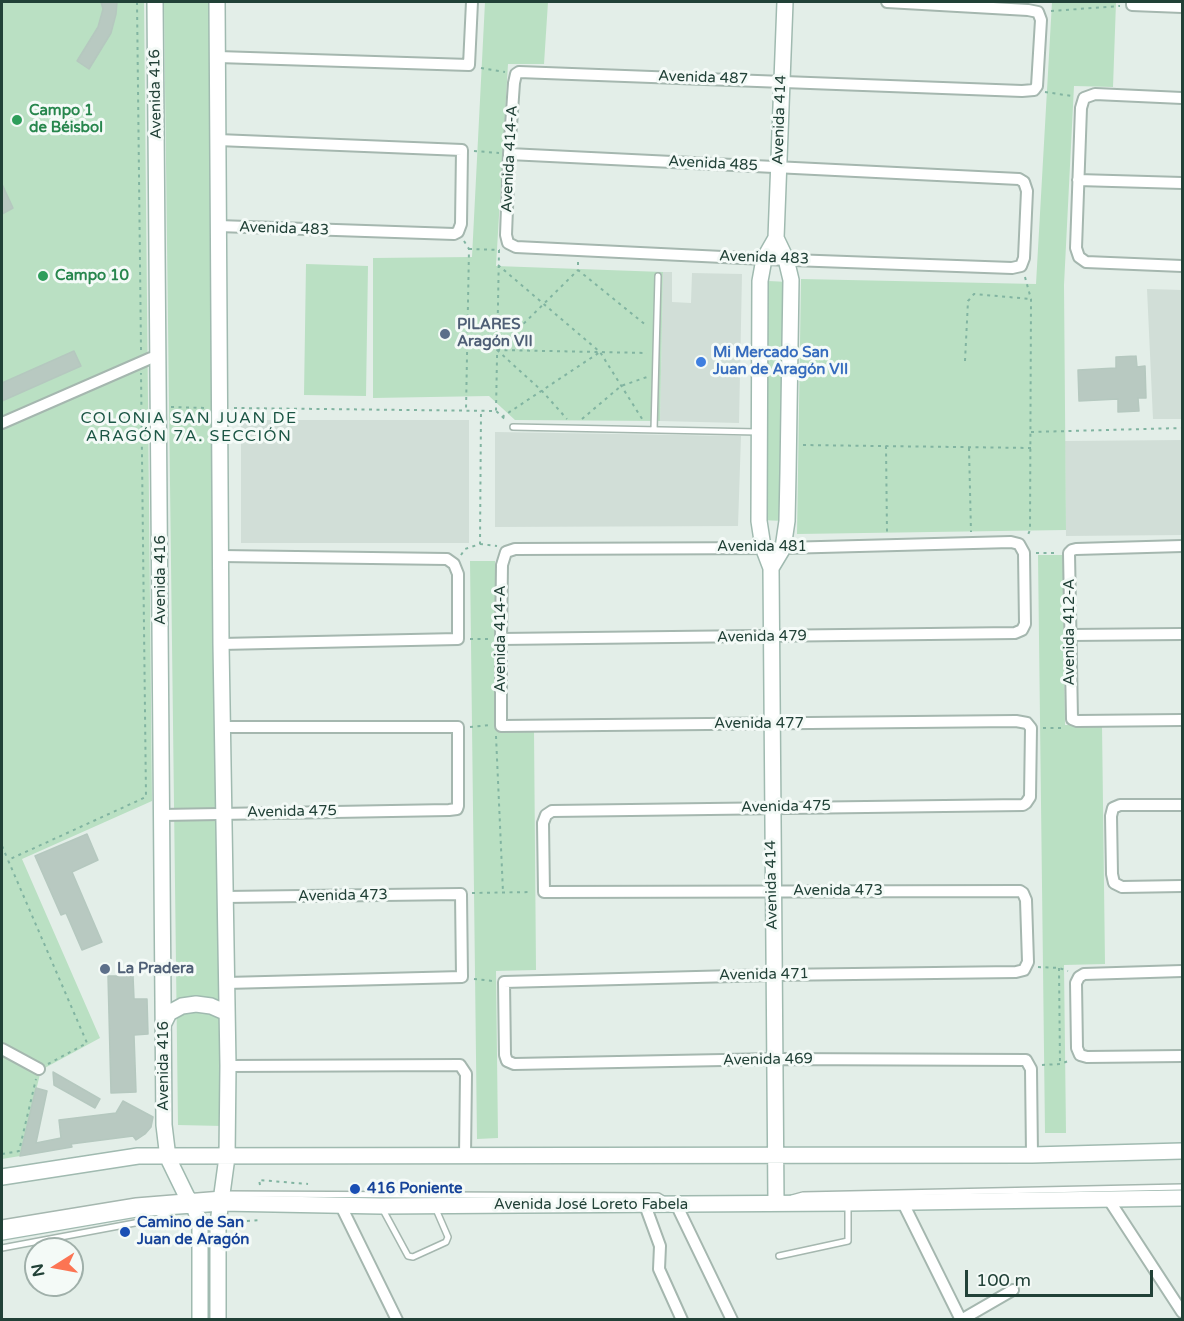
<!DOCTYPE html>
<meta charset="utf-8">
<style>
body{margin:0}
#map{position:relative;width:1184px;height:1321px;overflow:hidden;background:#e3eee8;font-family:"Varela Round",sans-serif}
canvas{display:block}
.frame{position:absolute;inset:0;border:3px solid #214137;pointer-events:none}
.north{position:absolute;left:24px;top:1237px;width:60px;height:60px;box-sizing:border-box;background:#f4faf7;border:2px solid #a0b0aa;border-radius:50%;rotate:259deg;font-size:16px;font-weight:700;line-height:24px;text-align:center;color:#214137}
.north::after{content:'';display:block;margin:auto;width:21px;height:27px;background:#fc7453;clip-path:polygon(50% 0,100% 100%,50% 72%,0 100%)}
.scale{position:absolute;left:965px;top:1270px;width:188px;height:27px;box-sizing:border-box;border:3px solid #214137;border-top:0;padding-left:8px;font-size:18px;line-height:21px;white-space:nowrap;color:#214137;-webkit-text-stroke:4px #f4faf7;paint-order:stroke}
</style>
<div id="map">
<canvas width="1184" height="1321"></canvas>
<div class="frame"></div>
<div class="north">N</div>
<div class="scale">100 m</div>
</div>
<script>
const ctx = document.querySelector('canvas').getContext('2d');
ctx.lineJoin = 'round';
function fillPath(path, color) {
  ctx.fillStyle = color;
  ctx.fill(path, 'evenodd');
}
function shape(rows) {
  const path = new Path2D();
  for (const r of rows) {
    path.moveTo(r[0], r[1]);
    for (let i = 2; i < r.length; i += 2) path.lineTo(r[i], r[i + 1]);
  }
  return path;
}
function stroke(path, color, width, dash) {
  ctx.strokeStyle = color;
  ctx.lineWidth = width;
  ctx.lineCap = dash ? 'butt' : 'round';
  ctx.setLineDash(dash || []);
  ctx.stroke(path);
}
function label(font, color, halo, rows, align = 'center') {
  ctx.font = font + ' "Varela Round",sans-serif';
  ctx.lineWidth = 6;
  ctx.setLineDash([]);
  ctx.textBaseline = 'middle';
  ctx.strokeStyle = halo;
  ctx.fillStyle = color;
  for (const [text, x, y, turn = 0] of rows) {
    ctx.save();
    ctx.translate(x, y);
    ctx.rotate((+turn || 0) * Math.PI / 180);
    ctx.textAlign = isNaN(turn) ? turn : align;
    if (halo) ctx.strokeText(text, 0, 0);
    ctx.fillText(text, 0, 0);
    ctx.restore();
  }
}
const built = shape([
 [663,272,672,272,672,302,691,303,692,273,742,274,739,423,660,421],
 [1147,289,1182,290,1182,419,1153,419],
 [241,420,469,420,469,543,241,543],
 [495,432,741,436,738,526,495,527],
 [1182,440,1182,535,1066,536,1065,441]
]);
const green = shape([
 [2,2,144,2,152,801,22,859,100,1038,41,1070,20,1156,2,1159],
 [164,2,211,2,223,1126,178,1125],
 [485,2,548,2,544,64,508,64,496,266,663,272,660,421,515,420,489,396,373,398,373,258,472,257],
 [1052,2,1116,2,1113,87,1074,86,1064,285,1066,530,797,534,801,279,1036,284],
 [306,264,368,266,366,396,304,395],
 [768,281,789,282,784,521,759,520],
 [1038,555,1063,555,1065,725,1102,725,1105,964,1064,965,1066,1133,1045,1133],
 [470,561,495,561,497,731,534,731,536,970,496,971,498,1138,477,1139]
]);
const building = shape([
 [101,2,117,2,116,14,111,33,89,69,77,61,98,27,103,9,101,2],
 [2,184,13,208,2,214,2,184],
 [74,351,81,366,2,401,2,383,74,351],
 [1136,356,1137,367,1145,366,1146,398,1138,398,1139,411,1118,412,1118,399,1079,401,1078,370,1116,368,1116,357,1136,356],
 [87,834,98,860,72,872,102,942,82,950,66,913,61,915,35,856,87,834],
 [108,976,133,976,134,999,147,999,148,1034,134,1035,136,1092,111,1093,108,976],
 [53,1072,100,1099,95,1108,54,1085,53,1072],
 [36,1088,47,1091,36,1143,61,1138,59,1120,116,1113,123,1101,153,1117,151,1127,145,1134,136,1140,133,1136,71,1144,72,1147,20,1156,36,1088]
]);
const path = shape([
 [137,2,141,350],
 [1051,11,1120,6],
 [481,68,505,72],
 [1045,92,1072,96],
 [474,151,499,153],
 [464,241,469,249,466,410],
 [469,249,499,250,496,411],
 [578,262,578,270,647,326],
 [498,265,600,352,644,422],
 [1025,277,1031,299,1030,530,1027,537],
 [497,350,542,391,567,419],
 [497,350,647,353],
 [497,350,578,270],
 [965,361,968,301,974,294,1031,299],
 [171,407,207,408],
 [234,408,496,411,507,421],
 [502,417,600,352],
 [582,419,621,386,647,377],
 [1031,432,1182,428],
 [803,445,1031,448],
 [886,446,887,533],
 [969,448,971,532],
 [480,544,497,546],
 [1036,553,1058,553],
 [461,555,465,549,480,544,481,411],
 [470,639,491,639],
 [470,727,491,725],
 [1043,728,1064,728],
 [496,736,503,892],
 [2,846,8,860],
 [472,893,532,892],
 [1038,967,1059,968,1068,971],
 [1059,968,1060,1064],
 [474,979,493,981],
 [48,1064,87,1043,8,860,146,797,141,373],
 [1042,1065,1060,1064,1071,1060],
 [2,1154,19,1151,36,1079],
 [260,1185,259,1180,308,1184],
 [232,1222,260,1220,260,1218],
 [161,1227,185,1224]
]);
const lane = shape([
 [513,427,758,432],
 [654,430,658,276],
 [792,1198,803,1195,1182,1187],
 [382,1208,408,1256,413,1257,446,1242,448,1237,435,1207],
 [2,1223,136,1201,222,1194,658,1196,663,1199],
 [2,1248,156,1219,170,1212],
 [779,1256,848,1241,848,1206]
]);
const street = shape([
 [1132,2,1132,5,1182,7],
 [218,57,469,65,472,2],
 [1182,98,1095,94,1084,98,1081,108,1076,248,1079,257,1086,262,1182,266],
 [218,140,462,150,461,224,458,232,454,234,218,226],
 [509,154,1019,179,1024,182,1027,191,1024,258,1021,266,1012,268,764,259,516,247,508,243,506,235,509,154,514,83,516,74,519,72,1022,91,1034,90,1037,86,1041,20,1038,12,1028,10,887,2],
 [1078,180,1182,183],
 [2,423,151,358],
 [1182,546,1076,549,1072,550,1069,553,1072,719,1077,721,1182,720],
 [1070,635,1182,634],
 [501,639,1015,633,1022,630,1025,624,1024,553,1019,544,1011,542,783,548,515,549,506,552,502,565,501,639,501,726,1016,721,1027,723,1031,728,1030,797,1026,803,1023,805,552,811,546,815,543,823,544,892,1020,891,1023,893,1026,900,1028,962,1024,970,1016,972,773,975,504,982,505,1055,507,1061,514,1064,775,1059,1026,1060,1031,1069,1032,1155],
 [221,644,458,639,458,574,454,564,447,559,221,556],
 [1182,805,1120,805,1113,808,1111,816,1112,874,1114,883,1122,887,1182,886],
 [162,815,449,810,457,809,458,806,458,727,223,727],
 [225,897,461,894,462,977,226,983],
 [1182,971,1084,974,1079,977,1076,983,1077,1048,1080,1055,1087,1057,1182,1056],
 [2,1049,39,1069],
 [228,1066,460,1065,466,1074,465,1156],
 [1109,1200,1182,1312],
 [903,1203,961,1320],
 [676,1204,732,1320],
 [645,1205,660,1246,659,1269,682,1320],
 [341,1206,397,1320],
 [961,1320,1013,1290]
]);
const secondary = shape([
 [155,2,164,1125,168,1158,187,1197,193,1204,200,1223,200,1320],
 [217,2,221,644,228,1066,227,1157,218,1223,218,1320],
 [776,238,764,259,760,281,759,521,763,547,771,568,776,1203],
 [771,568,783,548,787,521,788,473,791,280,786,259,776,238,785,2],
 [164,1023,169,1013,182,1006,196,1004,211,1006,227,1013],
 [2,1177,138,1156,1032,1155,1182,1151],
 [2,1232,136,1209,221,1203,381,1206,521,1205,848,1203,1182,1198]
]);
const markers = [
 [17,120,6,"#2e9e5b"],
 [43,276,6,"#2e9e5b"],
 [445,334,6,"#5c6f8a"],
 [701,362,6,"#3f7fe0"],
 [105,969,6,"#5c6f8a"],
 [355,1189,6,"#1a4fb4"],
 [125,1232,6,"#1a4fb4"]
];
const streetNames = [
 ["Avenida 487",703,78,2],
 ["Avenida 416",156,94,-91],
 ["Avenida 414",780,120,-88],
 ["Avenida 414-A",510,159,-87],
 ["Avenida 485",713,164,3],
 ["Avenida 483",284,229,2],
 ["Avenida 483",764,258,2],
 ["Avenida 481",762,547],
 ["Avenida 416",161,580,-90],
 ["Avenida 412-A",1070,632,-90],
 ["Avenida 479",762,637,-1],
 ["Avenida 414-A",501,639,-90],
 ["Avenida 477",759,724],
 ["Avenida 475",786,807,-1],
 ["Avenida 475",292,812,-1],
 ["Avenida 414",772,885,-91],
 ["Avenida 473",838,891],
 ["Avenida 473",343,896,-1],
 ["Avenida 471",764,975,-1],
 ["Avenida 469",768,1060,-1],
 ["Avenida 416",164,1066,-90],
 ["Avenida José Loreto Fabela",591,1205]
];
const leisureNames = [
 ["Campo 1",29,111],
 ["de Béisbol",29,128],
 ["Campo 10",55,276]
];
const serviceNames = [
 ["PILARES",457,325],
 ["Aragón VII",457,342],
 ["La Pradera",117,969]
];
const shopNames = [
 ["Mi Mercado San",713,353],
 ["Juan de Aragón VII",713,370]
];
const transitNames = [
 ["416 Poniente",367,1189],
 ["Camino de San",137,1223],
 ["Juan de Aragón",137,1240]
];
const neighbourhoodNames = [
 ["COLONIA SAN JUAN DE",189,419],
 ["ARAGÓN 7A. SECCIÓN",189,437]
];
fillPath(built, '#d1ded7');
fillPath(green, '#bae0c3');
fillPath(building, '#b8c9c1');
stroke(building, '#b5c8bf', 1.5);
stroke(lane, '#a5b7af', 8);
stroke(street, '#a5b7af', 14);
stroke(secondary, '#a0bab0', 18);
stroke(path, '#81b4a1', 2, [3, 4.5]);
stroke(lane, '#fff', 5);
stroke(street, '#fff', 10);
stroke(secondary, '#fff', 15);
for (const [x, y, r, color] of markers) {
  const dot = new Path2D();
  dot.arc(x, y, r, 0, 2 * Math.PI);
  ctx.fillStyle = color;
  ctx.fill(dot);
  stroke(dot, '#f4faf7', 2);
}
label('15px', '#214137', '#f4faf7', streetNames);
label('bold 15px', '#27864d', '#f4faf7', leisureNames, 'left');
label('bold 15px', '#4e5e75', '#f4faf7', serviceNames, 'left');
label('bold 15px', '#366cbe', '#f4faf7', shopNames, 'left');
label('bold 15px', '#164399', '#f4faf7', transitNames, 'left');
ctx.letterSpacing = '1.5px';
label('16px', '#1b5544', '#f4faf7', neighbourhoodNames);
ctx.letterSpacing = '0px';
</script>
